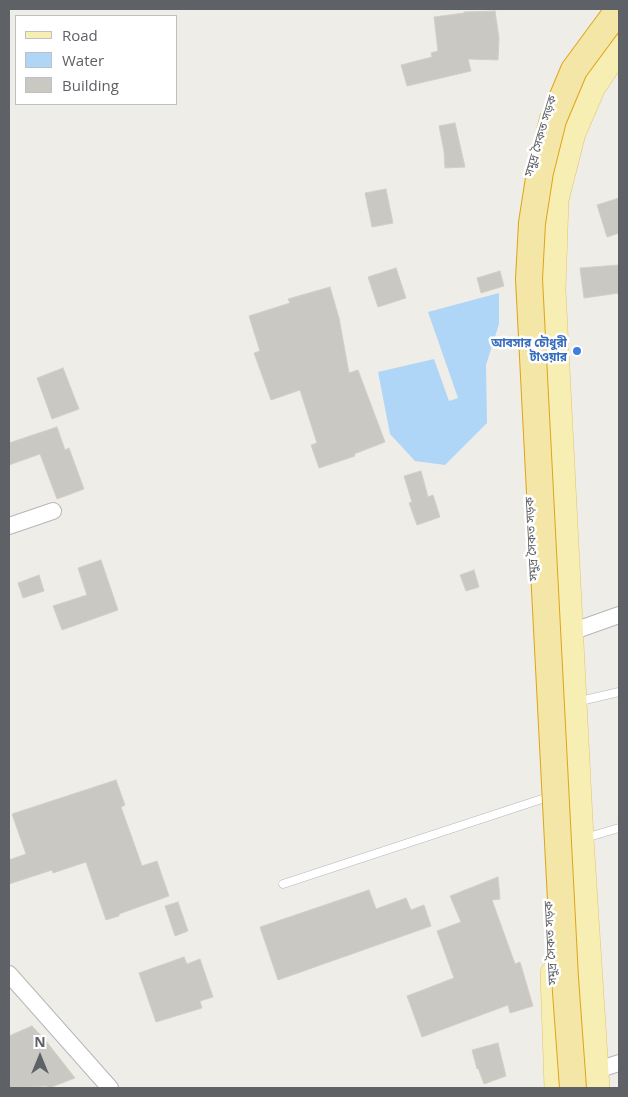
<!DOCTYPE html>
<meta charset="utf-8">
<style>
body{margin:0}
#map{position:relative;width:628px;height:1097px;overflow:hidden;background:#efede7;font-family:"Open Sans",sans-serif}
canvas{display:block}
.frame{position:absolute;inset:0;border:10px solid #5e6165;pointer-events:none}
.legend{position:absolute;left:15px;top:15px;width:162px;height:90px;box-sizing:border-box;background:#fff;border:1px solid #bfc0c1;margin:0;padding:6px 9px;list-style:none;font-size:15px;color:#5e6165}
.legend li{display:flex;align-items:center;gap:10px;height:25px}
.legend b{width:25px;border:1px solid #bfc0c1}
.north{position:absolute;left:15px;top:1032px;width:50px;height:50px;-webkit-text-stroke:4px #fff;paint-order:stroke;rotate:0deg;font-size:14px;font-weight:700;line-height:20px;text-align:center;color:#5e6165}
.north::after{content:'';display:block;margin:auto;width:18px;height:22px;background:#5e6165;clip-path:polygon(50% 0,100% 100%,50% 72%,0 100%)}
</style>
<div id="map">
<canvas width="628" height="1097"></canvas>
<div class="frame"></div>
<ul class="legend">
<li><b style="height:6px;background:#f7eeb3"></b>Road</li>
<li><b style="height:14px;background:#afd6f7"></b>Water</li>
<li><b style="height:14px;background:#cac8c3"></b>Building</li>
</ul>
<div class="north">N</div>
</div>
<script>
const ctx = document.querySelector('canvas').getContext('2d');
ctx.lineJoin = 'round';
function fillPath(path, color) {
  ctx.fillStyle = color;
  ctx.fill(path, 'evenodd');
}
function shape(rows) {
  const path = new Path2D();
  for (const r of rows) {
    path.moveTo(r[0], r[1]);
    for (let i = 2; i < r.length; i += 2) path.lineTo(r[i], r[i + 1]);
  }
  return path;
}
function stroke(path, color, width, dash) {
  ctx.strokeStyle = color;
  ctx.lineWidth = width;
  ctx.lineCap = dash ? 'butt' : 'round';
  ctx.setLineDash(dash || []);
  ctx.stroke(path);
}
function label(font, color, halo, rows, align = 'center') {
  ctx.font = font + ' "Open Sans","Noto Sans Bengali",sans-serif';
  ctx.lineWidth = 5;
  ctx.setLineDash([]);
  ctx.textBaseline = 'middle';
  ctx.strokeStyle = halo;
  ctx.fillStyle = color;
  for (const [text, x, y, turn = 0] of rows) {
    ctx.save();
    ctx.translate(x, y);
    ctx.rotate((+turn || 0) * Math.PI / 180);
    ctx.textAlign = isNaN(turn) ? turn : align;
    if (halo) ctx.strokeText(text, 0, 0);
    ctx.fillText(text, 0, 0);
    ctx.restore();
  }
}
const water = shape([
 [499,293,499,324,486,365,487,423,445,465,415,461,390,434,378,372,434,359,449,401,458,398,428,312]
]);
const building = shape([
 [495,11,499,38,498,60,468,59,471,71,407,86,401,65,432,57,431,53,438,51,434,17,464,13,464,12,495,11],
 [455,123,465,167,445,168,444,151,439,126,455,123],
 [386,189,393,223,372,227,365,193,386,189],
 [619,198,619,233,607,237,597,205,619,198],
 [619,265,619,293,584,298,580,268,619,265],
 [396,268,406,298,378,307,368,277,396,268],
 [500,271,504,286,481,293,477,278,500,271],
 [330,287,339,318,349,373,358,370,385,442,354,454,355,456,319,468,311,445,317,443,300,390,271,400,254,353,260,351,249,316,290,303,288,299,330,287],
 [63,368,79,409,52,419,37,378,63,368],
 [57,427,65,450,69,448,84,489,57,499,40,454,9,465,9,443,57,427],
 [421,471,428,497,433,495,440,517,417,525,409,503,412,502,404,476,421,471],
 [101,560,118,610,62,630,53,606,87,595,78,568,101,560],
 [474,570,479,587,466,591,460,575,474,570],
 [39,575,44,591,23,598,18,583,39,575],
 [116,780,125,805,121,807,142,866,157,861,169,896,119,914,119,916,106,920,86,862,53,873,52,870,9,884,9,860,26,854,12,814,116,780],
 [498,877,500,899,492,900,515,964,520,962,533,1006,510,1013,508,1005,422,1037,407,996,454,978,437,931,461,922,450,896,498,877],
 [369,890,376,909,406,898,411,910,424,905,431,926,278,980,260,927,369,890],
 [178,902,188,931,175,936,165,906,178,902],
 [184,957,187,964,200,959,213,997,200,1001,202,1008,156,1022,139,973,184,957],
 [32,1026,46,1041,75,1078,49,1088,46,1086,9,1088,9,1036,32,1026],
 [498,1043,506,1076,484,1084,478,1068,477,1069,472,1050,498,1043]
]);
const service = shape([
 [576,702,619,692],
 [585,838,619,828],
 [283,884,545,798]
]);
const minor = shape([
 [9,526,53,511],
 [571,632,619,615],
 [9,974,110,1088],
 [588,1073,619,1063]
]);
const primary = shape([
 [553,973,557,1088],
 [597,1088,581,839,553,290,556,200,573,133,593,87,619,48]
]);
const trunkBridge = shape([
 [573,1088,565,978,529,279,532,223,540,172,553,120,574,70,619,9]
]);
const markers = [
 [577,351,5,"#3f7fe0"]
];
const streetNames = [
 ["সমুদ্র সৈকত সড়ক",541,136,-73],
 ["সমুদ্র সৈকত সড়ক",532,539,-93],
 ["সমুদ্র সৈকত সড়ক",551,943,-93]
];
const shopNames = [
 ["আবসার চৌধুরী",567,344],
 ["টাওয়ার",567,358]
];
fillPath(water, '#afd6f7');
fillPath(building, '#cac8c3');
stroke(building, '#d3cfc5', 1);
stroke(service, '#b4b6ba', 9);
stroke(minor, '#b4b6ba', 18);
stroke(primary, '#e3c46b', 26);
stroke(service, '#fff', 8);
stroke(minor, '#fff', 16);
stroke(primary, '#f7eeb3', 25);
stroke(trunkBridge, '#dea417', 28, []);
stroke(trunkBridge, '#f4e6a6', 26);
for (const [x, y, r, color] of markers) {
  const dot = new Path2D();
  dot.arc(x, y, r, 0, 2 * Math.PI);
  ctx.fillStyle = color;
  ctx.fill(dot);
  stroke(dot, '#fff', 2);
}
label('12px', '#5e6165', '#fff', streetNames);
label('bold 12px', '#366cbe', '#fff', shopNames, 'right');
</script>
